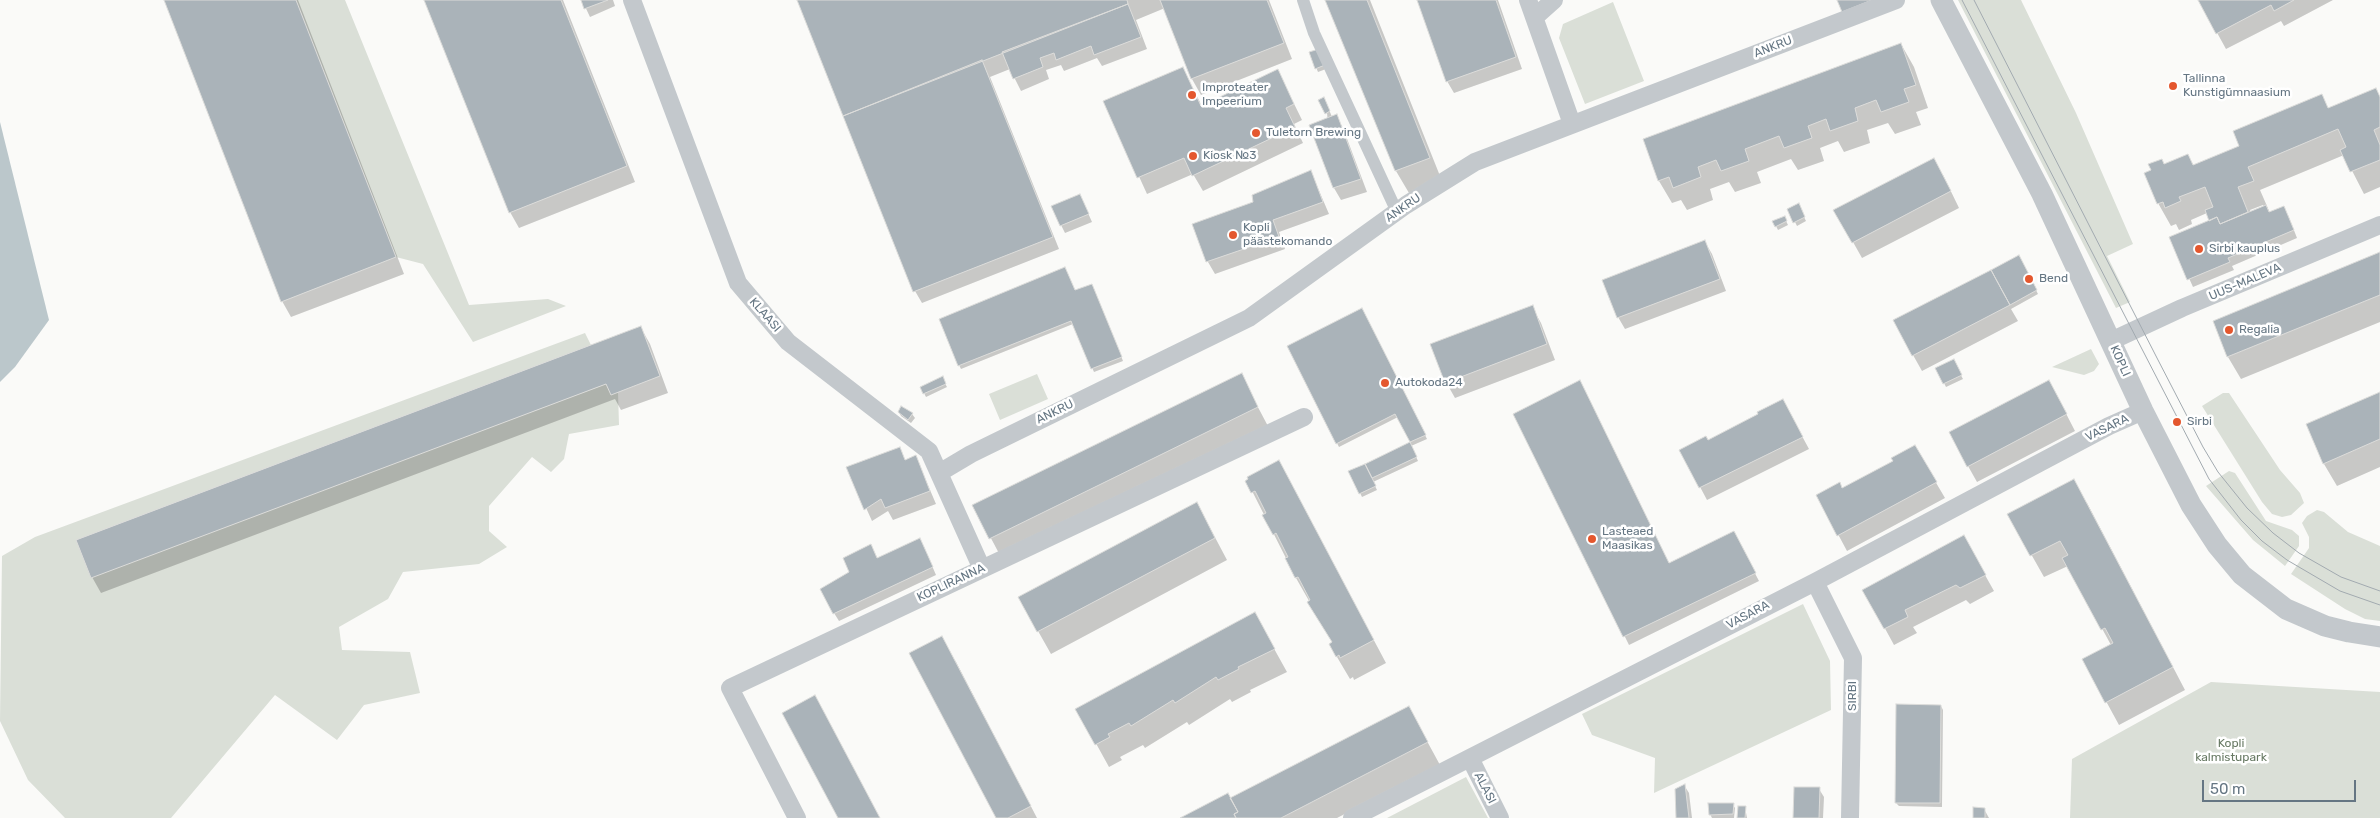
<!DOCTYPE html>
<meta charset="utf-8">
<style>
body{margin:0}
#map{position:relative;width:2380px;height:818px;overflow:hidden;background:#fafaf8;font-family:Rubik,sans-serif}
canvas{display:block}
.scale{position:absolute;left:2202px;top:780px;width:154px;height:22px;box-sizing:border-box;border:2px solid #657683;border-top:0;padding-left:6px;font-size:15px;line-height:18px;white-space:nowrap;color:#657683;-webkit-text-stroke:4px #fff;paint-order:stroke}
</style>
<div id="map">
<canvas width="2380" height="818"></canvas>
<div class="scale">50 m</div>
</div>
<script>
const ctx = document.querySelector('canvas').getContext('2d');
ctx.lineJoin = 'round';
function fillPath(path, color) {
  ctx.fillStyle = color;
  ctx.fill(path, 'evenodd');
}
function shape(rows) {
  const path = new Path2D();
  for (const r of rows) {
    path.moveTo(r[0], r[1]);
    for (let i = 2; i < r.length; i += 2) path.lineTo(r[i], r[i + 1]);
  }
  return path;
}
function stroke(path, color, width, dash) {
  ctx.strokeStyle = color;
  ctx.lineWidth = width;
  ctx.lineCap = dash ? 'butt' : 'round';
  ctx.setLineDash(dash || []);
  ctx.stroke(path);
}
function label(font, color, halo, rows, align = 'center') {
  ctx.font = font + ' Rubik,sans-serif';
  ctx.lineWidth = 5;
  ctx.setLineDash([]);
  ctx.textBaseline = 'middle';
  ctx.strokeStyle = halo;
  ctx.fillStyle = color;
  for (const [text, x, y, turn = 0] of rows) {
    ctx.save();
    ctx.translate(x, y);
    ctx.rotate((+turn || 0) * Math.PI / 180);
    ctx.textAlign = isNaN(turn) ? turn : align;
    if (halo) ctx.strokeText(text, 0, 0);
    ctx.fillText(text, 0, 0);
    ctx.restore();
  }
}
const green = shape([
 [296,0,345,0,469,305,548,299,566,306,473,342,423,264,396,257],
 [1958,0,2021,0,2076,113,2133,244,2107,256,2130,302,2116,308],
 [1613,2,1644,81,1585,104,1559,38,1563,24],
 [585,333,591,345,76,540,91,577,606,384,611,394,618,392,619,425,569,434,564,459,551,472,532,457,489,506,489,531,507,547,479,564,403,572,388,599,339,627,342,650,410,652,420,693,364,705,337,740,275,695,171,818,65,818,28,780,0,721,2,556,35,537],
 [2091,349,2099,364,2094,371,2084,375,2052,367],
 [1037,374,1048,399,1000,420,989,394],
 [2223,393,2229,393,2280,470,2300,493,2304,503,2291,515,2282,517,2272,514,2262,502,2202,406],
 [2229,471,2235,473,2266,521,2292,530,2299,536,2299,546,2285,566,2253,540,2206,486],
 [2317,510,2324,512,2348,532,2380,546,2380,621,2365,619,2345,609,2291,574,2309,548,2309,537,2302,523,2307,516],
 [1803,604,1830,661,1831,710,1654,793,1655,758,1592,735,1582,714],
 [2211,682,2380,692,2380,818,2070,818,2072,759],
 [1466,777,1488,818,1387,818]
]);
const water = shape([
 [0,122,49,320,15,367,0,382]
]);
const shadow = shape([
 [165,0,298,0,404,274,291,317,282,301],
 [425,0,563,0,635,182,519,228,510,212],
 [582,0,613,0,615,6,590,17],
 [798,0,1269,0,1292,59,1201,95,1192,79,1165,8,1136,20,1147,49,1102,66,1097,58,1064,71,1061,65,1046,70,1049,79,1021,91,1010,69,990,77,1059,249,922,303,915,291],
 [1326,0,1370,0,1442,181,1409,193,1396,171],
 [1419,0,1498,0,1522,69,1454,93,1447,81],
 [2199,0,2333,0,2284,26,2281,21,2226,49],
 [1901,44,1914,67,1928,108,1916,112,1921,125,1895,134,1888,123,1867,130,1870,143,1844,152,1838,141,1820,148,1824,161,1798,170,1791,159,1757,172,1761,183,1735,192,1729,182,1710,189,1713,200,1687,210,1681,200,1672,203,1659,181,1645,140],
 [1310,53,1326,69,1318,72],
 [1183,69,1202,106,1278,71,1302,120,1294,124,1303,143,1203,191,1193,174,1147,194,1105,102],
 [2321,96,2329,109,2380,97,2380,187,2364,194,2344,155,2260,190,2270,213,2288,215,2297,238,2232,266,2234,270,2193,287,2171,238,2211,221,2207,213,2191,220,2192,224,2179,230,2176,224,2171,226,2158,203,2164,166,2188,156,2194,166,2241,146],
 [2263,205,2264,207,2251,212,2250,210],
 [1326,102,1332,117,1336,116,1343,128,1367,192,1341,200,1334,188],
 [1311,172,1329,214,1279,232,1285,249,1215,274,1208,262,1194,224,1255,203],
 [1943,175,1959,208,1862,258,1853,242],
 [1080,195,1092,222,1065,233,1061,225],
 [1798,205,1806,221,1797,226,1789,210],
 [1784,217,1788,225,1778,230,1774,222],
 [1705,242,1712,254,1726,291,1625,329,1618,317],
 [2380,254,2380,322,2241,379,2228,357,2214,322],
 [2018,256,2038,294,2011,309,2018,321,1922,371,1913,355],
 [1094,289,1123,361,1094,372,1073,324,961,369,959,365,1074,291],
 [1532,307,1541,323,1555,360,1455,398,1446,382],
 [1362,310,1427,439,1411,446,1418,461,1373,482,1377,490,1362,497,1350,472,1411,443,1398,417,1339,447,1288,347],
 [641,328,650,344,668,393,621,410,615,399,101,593,92,577],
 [1953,361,1963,379,1946,387,1937,369],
 [1241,375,1270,430,1003,561,974,506],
 [942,378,947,387,926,397,921,387],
 [2380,393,2380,467,2337,486,2324,464,2308,425],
 [2058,398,2075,431,1977,482,1968,466],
 [901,408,912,414,915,418,911,423,901,416,899,412],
 [1789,412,1809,449,1707,500,1681,451],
 [1515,414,1669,564,1738,541,1759,581,1629,645],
 [1915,447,1945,498,1847,551,1817,495,1843,489,1895,462],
 [899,449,906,461,916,457,936,504,893,520,888,511,872,521,848,468],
 [1279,462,1386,663,1354,680,1353,677,1350,679,1337,657,1331,644,1333,643,1296,578,1247,481],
 [2087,503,2185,690,2119,725,2083,659,2111,645,2068,566,2044,577,2009,515],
 [1209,526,1227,560,1051,654,1038,631],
 [871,546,878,559,924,547,936,575,839,621,834,613,851,573],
 [1972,552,1994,591,1970,604,1966,600,1913,627,1917,633,1894,645,1864,590],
 [1267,636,1287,672,1250,690,1251,692,1232,702,1230,699,1189,725,1187,722,1145,748,1143,745,1120,757,1122,760,1109,767,1077,709],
 [955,660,1037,818,997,818],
 [1941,706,1943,710,1942,807,1899,806,1896,803],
 [1409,708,1440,765,1337,818,1183,818,1230,800],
 [1684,785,1689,793,1692,818,1677,818],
 [1819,789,1824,797,1823,818,1794,818],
 [1733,805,1735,808,1734,818,1712,818,1710,814],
 [1745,807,1747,818,1739,818],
 [1984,809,1989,818,1974,818]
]);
const building = shape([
 [164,0,296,0,396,257,281,302,164,0],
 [424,0,561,0,627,166,509,213,424,0],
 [581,0,608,0,584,9,581,0],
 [797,0,1127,0,1128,4,843,116,797,0],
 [1160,0,1267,0,1284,43,1191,79,1160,0],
 [1325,0,1367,0,1430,158,1395,171,1325,0],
 [1417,0,1496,0,1516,57,1446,82,1417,0],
 [1837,0,1872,0,1842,12,1837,0],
 [2198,0,2294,0,2274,11,2271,5,2216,34,2198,0],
 [1128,4,1141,37,1094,55,1091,46,1056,60,1054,53,1040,58,1043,67,1013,79,1002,52,1128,4],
 [1901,43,1916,85,1904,89,1909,102,1881,112,1876,100,1855,108,1858,121,1830,131,1826,119,1808,126,1812,138,1784,148,1779,136,1745,149,1749,161,1721,171,1716,160,1698,167,1701,177,1673,188,1669,177,1658,181,1643,139,1901,43],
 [1319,49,1325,65,1315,69,1309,52,1319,49],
 [982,60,1053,237,913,292,843,116,982,60],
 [1183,67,1201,106,1278,69,1294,104,1286,108,1295,127,1192,176,1184,158,1137,178,1103,101,1183,67],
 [2376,88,2380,97,2380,127,2374,130,2380,145,2380,160,2350,172,2340,150,2346,147,2338,129,2248,167,2254,181,2238,187,2248,212,2220,224,2217,217,2209,221,2205,210,2213,207,2205,187,2179,197,2181,201,2165,208,2163,202,2157,204,2144,173,2151,170,2148,164,2162,159,2164,164,2188,154,2193,165,2239,146,2233,131,2322,94,2328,108,2376,88],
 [1324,97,1330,111,1325,114,1318,100,1324,97],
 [1337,114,1361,179,1333,188,1309,125,1337,114],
 [1934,158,1951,191,1852,243,1833,210,1934,158],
 [1311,170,1323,202,1273,220,1279,237,1206,262,1192,224,1253,202,1252,195,1311,170],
 [1080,194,1089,214,1060,226,1051,206,1080,194],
 [1799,203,1805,217,1793,223,1787,209,1799,203],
 [2266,205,2269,212,2284,206,2294,230,2228,258,2230,262,2187,280,2169,237,2217,217,2220,224,2266,205],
 [1785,216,1787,221,1775,227,1772,221,1785,216],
 [1705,240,1720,279,1617,318,1602,280,1705,240],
 [2380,252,2380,295,2227,357,2213,321,2380,252],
 [2019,255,2037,290,2010,305,1991,270,2019,255],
 [1065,267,1075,290,1092,284,1122,357,1091,369,1071,321,958,366,939,319,1065,267],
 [1991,270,2010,305,1912,356,1893,320,1991,270],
 [1533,305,1547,344,1445,383,1430,344,1533,305],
 [1362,308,1426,435,1410,442,1395,414,1336,444,1287,346,1362,308],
 [641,326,660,376,611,395,606,384,91,578,76,540,641,326],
 [1954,359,1962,375,1943,384,1935,368,1954,359],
 [1242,373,1258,407,989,539,972,505,1242,373],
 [943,376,946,384,923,394,920,387,943,376],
 [1580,380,1669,563,1734,531,1756,573,1623,637,1513,414,1580,380],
 [2049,380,2067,414,1967,467,1949,432,2049,380],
 [2380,392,2380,439,2323,464,2306,424,2380,392],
 [1783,399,1803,437,1699,488,1679,450,1706,436,1708,440,1758,414,1757,412,1783,399],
 [901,406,913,413,908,420,898,412,901,406],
 [1410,442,1417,457,1372,478,1365,464,1410,442],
 [1915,445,1937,482,1837,536,1816,495,1840,482,1842,488,1893,461,1891,458,1915,445],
 [900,447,905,460,916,455,930,491,885,508,881,499,864,510,846,467,900,447],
 [1279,460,1374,640,1340,658,1339,655,1336,657,1329,644,1332,642,1307,602,1310,600,1298,577,1295,578,1285,558,1288,557,1276,533,1273,535,1262,515,1266,513,1255,491,1251,493,1245,481,1248,479,1247,477,1279,460],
 [1365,464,1376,486,1359,494,1348,471,1365,464],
 [2074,479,2173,667,2105,703,2082,659,2113,643,2105,628,2101,630,2062,558,2068,555,2060,541,2030,556,2007,514,2074,479],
 [1197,502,1215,538,1037,632,1018,597,1197,502],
 [1964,535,1986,575,1960,588,1956,585,1905,610,1908,617,1884,629,1862,590,1964,535],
 [920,538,933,567,833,614,820,589,849,572,843,558,871,544,877,558,920,538],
 [1255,612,1275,649,1238,667,1239,669,1218,680,1216,677,1175,703,1173,700,1131,726,1129,723,1108,734,1110,737,1095,745,1075,709,1255,612],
 [942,636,1031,806,1008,818,996,818,909,653,942,636],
 [815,695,880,818,838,818,782,713,815,695],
 [1896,704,1941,705,1940,803,1895,803,1896,704],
 [1409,706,1428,742,1281,818,1236,818,1234,814,1238,812,1230,798,1409,706],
 [1685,784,1689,818,1676,818,1675,789,1685,784],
 [1794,787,1820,787,1819,818,1793,818,1794,787],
 [1228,793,1238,812,1234,814,1236,818,1180,818,1228,793],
 [1708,803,1734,803,1733,814,1709,815,1708,803],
 [1738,806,1746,806,1745,818,1737,818,1738,806],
 [1973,807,1985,808,1985,818,1973,818,1973,807]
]);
const pedestrian = shape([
 [1303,0,1314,33,1397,212]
]);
const minor = shape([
 [632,0,738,283,788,342,929,451,982,569],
 [1528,0,1572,124],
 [1535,17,1554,0],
 [2111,341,2182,308,2380,225],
 [939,473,971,454,1249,318,1406,205,1475,162,1896,0],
 [1815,582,1853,658,1850,818],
 [1470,758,1500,818],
 [797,818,730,688,1304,417],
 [1352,818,1815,582,2109,426,2143,411]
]);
const tertiary = shape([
 [1941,0,2042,194,2143,411,2191,505,2217,545,2242,575,2286,609,2325,626,2349,632,2380,637]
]);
const tram = shape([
 [1962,0,2209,479,2241,520,2262,541,2287,560,2340,591,2380,605],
 [1974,0,2157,358,2203,447,2218,472,2247,508,2273,533,2299,553,2341,577,2380,591]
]);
const markers = [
 [2173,86,5,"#e4572e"],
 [1192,95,5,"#e4572e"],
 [1256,133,5,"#e4572e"],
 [1193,156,5,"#e4572e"],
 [1233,235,5,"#e4572e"],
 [2199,249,5,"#e4572e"],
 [2029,279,5,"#e4572e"],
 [2229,330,5,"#e4572e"],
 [1385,383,5,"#e4572e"],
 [2177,422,5,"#e4572e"],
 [1592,539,5,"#e4572e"]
];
const streetNames = [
 ["ANKRU",1773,47,-21],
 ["ANKRU",1403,208,-35],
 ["UUS-MALEVA",2245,282,-23],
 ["KLAASI",765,315,49],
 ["KOPLI",2120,361,66],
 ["ANKRU",1055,412,-26],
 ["VASARA",2107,428,-26],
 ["KOPLIRANNA",951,583,-25],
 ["VASARA",1748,615,-28],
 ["SIRBI",1853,696,-90],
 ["ALASI",1485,788,63]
];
const poiNames = [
 ["Tallinna",2183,79],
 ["Kunstigümnaasium",2183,93],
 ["Improteater",1202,88],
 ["Impeerium",1202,102],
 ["Tuletorn Brewing",1266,133],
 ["Kiosk №3",1203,156],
 ["Kopli",1243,228],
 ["päästekomando",1243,242],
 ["Sirbi kauplus",2209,249],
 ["Bend",2039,279],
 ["Regalia",2239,330],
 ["Autokoda24",1395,383],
 ["Sirbi",2187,422],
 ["Lasteaed",1602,532],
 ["Maasikas",1602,546]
];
const parkNames = [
 ["Kopli",2231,744],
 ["kalmistupark",2231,758]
];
fillPath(green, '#dadfd7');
fillPath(water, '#bbc7cb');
fillPath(shadow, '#0003');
fillPath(building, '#aab3b9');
stroke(building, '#dcdcda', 1);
stroke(pedestrian, '#c3c8cc', 12);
stroke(minor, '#c3c8cc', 18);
stroke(tertiary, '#c3c8cc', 21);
stroke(tram, '#a2aab0', 1);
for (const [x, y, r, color] of markers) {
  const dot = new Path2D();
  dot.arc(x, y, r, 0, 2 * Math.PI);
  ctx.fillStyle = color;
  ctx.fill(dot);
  stroke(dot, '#fff', 2);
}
label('12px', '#657683', '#fff', streetNames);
label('12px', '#657683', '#fff', poiNames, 'left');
label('12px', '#687a64', '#fff', parkNames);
</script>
